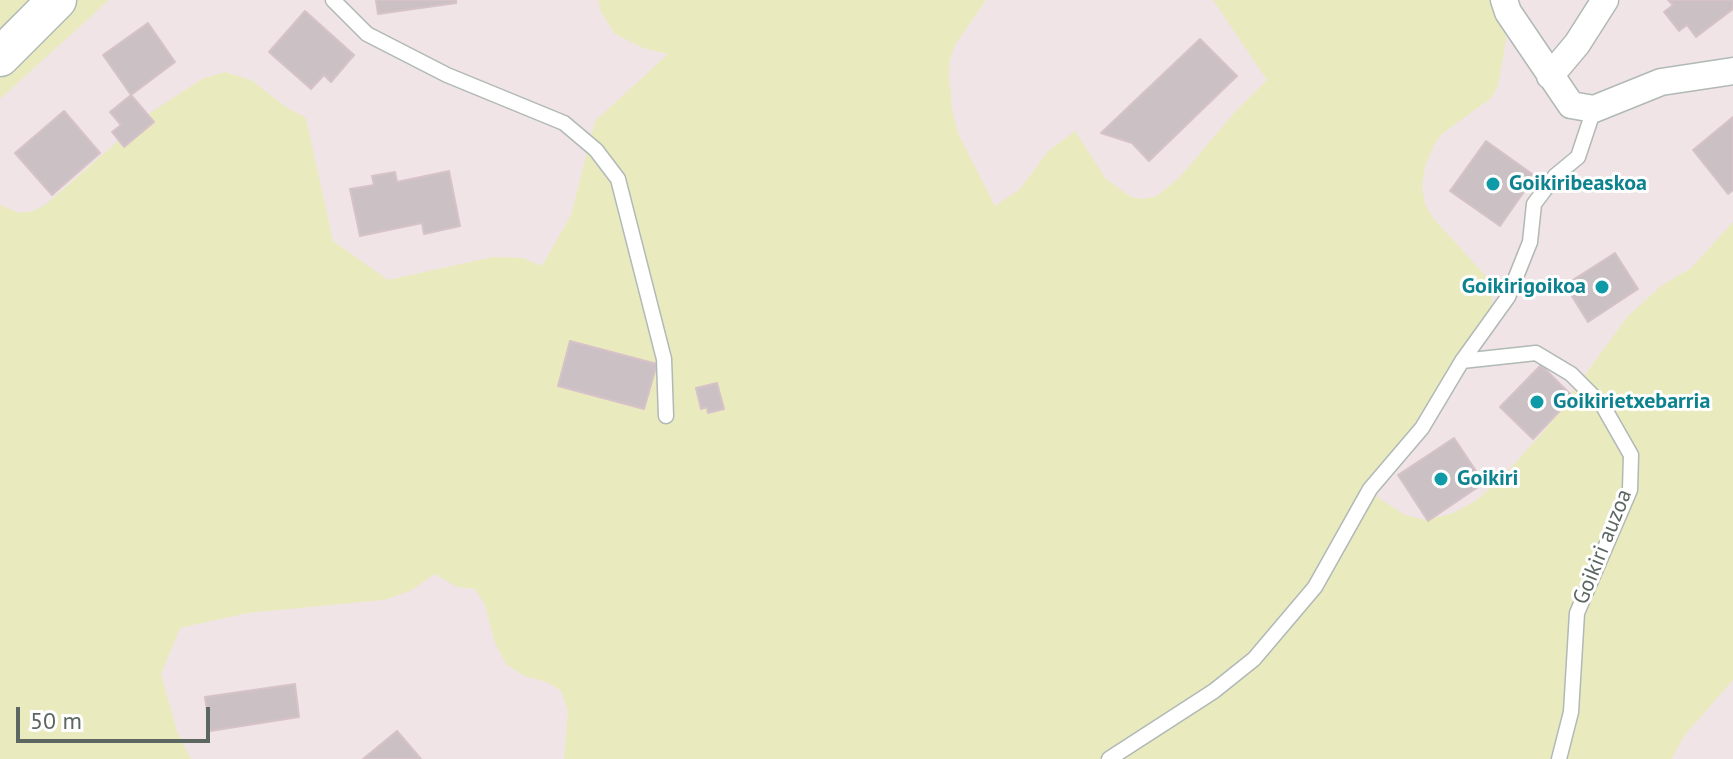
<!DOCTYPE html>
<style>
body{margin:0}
#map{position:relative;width:1733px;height:759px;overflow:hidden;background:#f0e4e7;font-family:"PT Sans",sans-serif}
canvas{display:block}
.scale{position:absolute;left:16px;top:707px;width:194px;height:36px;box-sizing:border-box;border:4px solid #5c6762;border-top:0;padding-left:10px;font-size:24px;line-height:28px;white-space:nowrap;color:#5c6762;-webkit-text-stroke:6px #fff;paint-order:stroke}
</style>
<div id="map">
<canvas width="1733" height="759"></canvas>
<div class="scale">50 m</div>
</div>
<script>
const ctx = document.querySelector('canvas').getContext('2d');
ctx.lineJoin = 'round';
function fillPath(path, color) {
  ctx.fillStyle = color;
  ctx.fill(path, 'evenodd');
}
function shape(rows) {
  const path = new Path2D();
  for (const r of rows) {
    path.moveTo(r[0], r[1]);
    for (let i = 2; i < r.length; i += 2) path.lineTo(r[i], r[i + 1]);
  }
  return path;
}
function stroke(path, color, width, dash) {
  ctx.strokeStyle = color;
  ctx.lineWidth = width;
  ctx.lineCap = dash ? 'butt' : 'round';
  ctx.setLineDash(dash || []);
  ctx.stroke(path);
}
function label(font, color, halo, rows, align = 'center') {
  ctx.font = font + ' "PT Sans",sans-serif';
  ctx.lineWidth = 6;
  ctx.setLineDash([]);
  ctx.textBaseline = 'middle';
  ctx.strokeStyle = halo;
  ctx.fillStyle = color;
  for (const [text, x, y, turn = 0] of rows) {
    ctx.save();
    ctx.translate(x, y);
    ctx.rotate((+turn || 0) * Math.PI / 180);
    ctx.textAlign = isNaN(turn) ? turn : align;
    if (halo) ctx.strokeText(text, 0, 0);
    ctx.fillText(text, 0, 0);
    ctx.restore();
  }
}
const green = shape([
 [0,0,109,0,0,99],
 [598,0,986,0,955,45,950,60,949,75,952,109,958,133,995,206,1020,189,1048,151,1075,131,1106,179,1131,197,1142,199,1157,196,1179,178,1235,112,1267,80,1213,0,1505,0,1506,40,1498,86,1491,98,1442,134,1434,145,1425,167,1422,186,1425,204,1433,218,1485,275,1492,292,1492,309,1377,489,1377,497,1405,515,1425,520,1451,514,1477,500,1506,473,1544,431,1627,317,1661,286,1691,268,1733,222,1733,680,1684,736,1672,759,564,759,568,711,561,691,547,682,524,676,506,664,495,643,485,605,475,589,457,587,435,574,410,591,384,600,248,613,180,628,161,674,177,731,191,759,0,759,0,205,19,213,33,211,45,205,150,113,202,79,225,72,251,80,286,107,306,118,333,241,388,280,493,257,523,258,542,266,571,215,595,121,668,54,643,48,615,34,601,12]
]);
const building = shape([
 [376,0,456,0,456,3,378,14,376,0],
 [1668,0,1733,0,1733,9,1696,37,1687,25,1679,31,1664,12,1673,5,1668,0],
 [305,11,354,55,331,82,324,75,311,89,269,52,305,11],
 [148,23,175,62,131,95,103,55,148,23],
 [1200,39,1237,76,1149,161,1132,143,1101,133,1200,39],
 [131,95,154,122,124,147,112,132,121,125,110,112,131,95],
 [64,111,100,153,52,195,15,153,64,111],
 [1733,117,1733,190,1728,194,1693,150,1733,117],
 [1486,141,1535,176,1500,226,1450,191,1486,141],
 [449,171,460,226,424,234,422,223,360,236,350,189,374,185,372,176,395,172,397,182,449,171],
 [1615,253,1638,289,1588,322,1565,285,1615,253],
 [570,341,657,364,644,409,558,386,570,341],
 [1541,365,1573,397,1533,439,1500,407,1541,365],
 [717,383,724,409,708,413,707,407,701,409,696,388,717,383],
 [1454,438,1484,483,1428,521,1398,475,1454,438],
 [295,684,299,717,210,731,205,697,295,684],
 [397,731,421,759,363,759,397,731]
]);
const lane = shape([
 [333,0,367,34,447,75,564,123,596,150,618,179,664,359,666,416],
 [1462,361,1536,353,1571,374,1603,406,1631,455,1630,490,1577,613,1571,712,1559,759],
 [1109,759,1214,691,1254,659,1315,587,1370,489,1422,428,1462,361,1508,297,1530,242,1534,204,1555,176,1578,157,1594,109]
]);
const street = shape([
 [1504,0,1508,12,1571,105,1594,109,1661,82,1733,71],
 [1550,76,1577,44,1605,0]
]);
const secondary = shape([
 [0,57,57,0]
]);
const markers = [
 [1493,184,8,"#0f9aa8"],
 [1602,287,8,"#0f9aa8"],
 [1537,402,8,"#0f9aa8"],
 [1441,479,8,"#0f9aa8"]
];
const cultureNames = [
 ["Goikiribeaskoa",1509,184],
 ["Goikirigoikoa",1586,287,"right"],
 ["Goikirietxebarria",1553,402],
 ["Goikiri",1457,479]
];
const streetNames = [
 ["Goikiri auzoa",1603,547,-68]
];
fillPath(green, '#eaeabf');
fillPath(building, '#cbc1c4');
stroke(building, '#d6c2c8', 2);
stroke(lane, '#b0b9b5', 17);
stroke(street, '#b0b9b5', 29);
stroke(secondary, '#afb9b5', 41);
stroke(lane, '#fff', 14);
stroke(street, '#fff', 26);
stroke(secondary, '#fff', 38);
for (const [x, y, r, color] of markers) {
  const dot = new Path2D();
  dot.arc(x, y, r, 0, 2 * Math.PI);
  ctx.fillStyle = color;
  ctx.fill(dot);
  stroke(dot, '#fff', 3);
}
label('bold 22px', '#0d838f', '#fff', cultureNames, 'left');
label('22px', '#5c6762', '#fff', streetNames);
</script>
